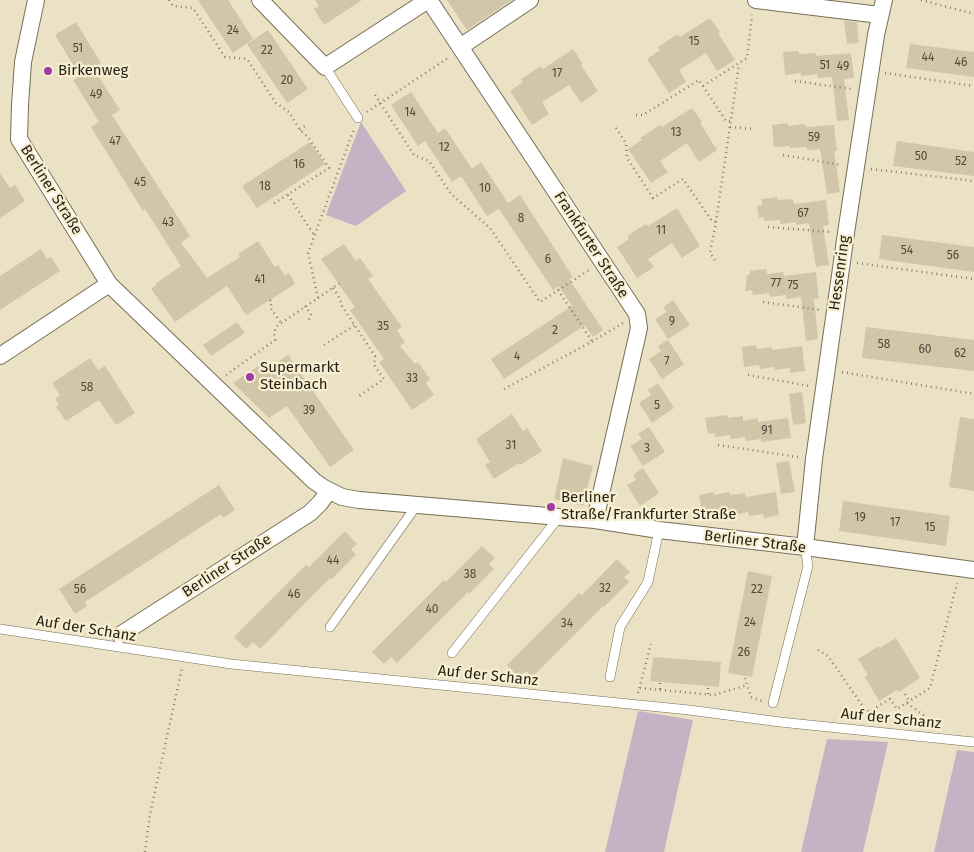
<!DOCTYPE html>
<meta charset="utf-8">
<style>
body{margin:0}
canvas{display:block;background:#ebe1c4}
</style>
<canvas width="974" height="852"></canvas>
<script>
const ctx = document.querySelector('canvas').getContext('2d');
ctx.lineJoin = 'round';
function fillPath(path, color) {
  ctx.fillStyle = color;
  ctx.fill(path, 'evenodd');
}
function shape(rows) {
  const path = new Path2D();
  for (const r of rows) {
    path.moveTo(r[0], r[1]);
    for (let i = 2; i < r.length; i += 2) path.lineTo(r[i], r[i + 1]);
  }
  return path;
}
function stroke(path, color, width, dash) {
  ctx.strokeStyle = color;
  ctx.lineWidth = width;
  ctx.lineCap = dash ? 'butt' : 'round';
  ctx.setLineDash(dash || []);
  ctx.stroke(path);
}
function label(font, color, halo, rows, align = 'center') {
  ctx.font = font + ' "Fira Sans",sans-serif';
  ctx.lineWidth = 4.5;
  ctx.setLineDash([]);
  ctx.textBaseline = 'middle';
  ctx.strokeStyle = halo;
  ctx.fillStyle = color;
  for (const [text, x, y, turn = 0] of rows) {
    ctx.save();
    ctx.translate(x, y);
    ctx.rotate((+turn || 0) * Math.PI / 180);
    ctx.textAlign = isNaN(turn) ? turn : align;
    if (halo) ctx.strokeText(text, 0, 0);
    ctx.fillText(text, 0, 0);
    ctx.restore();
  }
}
const green = shape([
 [361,122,406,191,356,226,326,215],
 [638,711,693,720,664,852,605,852],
 [827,739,888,742,863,852,801,852],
 [957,750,974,752,974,852,934,852]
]);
const building = shape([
 [198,0,228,0,253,39,233,53],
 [315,0,362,0,324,25,314,9,319,6],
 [447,0,512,0,467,30],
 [710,18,720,32,718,33,735,60,717,71,706,53,679,70,686,82,669,93,647,59,660,50,658,47,678,34,680,37],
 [844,21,857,22,859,43,847,44],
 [76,22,101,63,93,68,120,110,112,115,190,236,181,243,207,278,240,257,238,254,258,241,275,267,278,265,285,276,289,273,295,284,246,315,227,286,175,322,151,289,156,285,155,284,181,266,145,209,143,211,91,127,99,122,73,80,80,76,55,35],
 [268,30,308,89,287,103,247,44],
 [910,44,974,52,974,77,906,68],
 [573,49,583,64,581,65,598,91,581,103,569,85,542,102,549,114,532,125,510,91,523,82,521,79,541,66,543,69],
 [799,51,799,54,816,53,816,56,851,53,854,78,844,79,849,120,837,121,832,77,818,78,817,74,801,76,801,73,785,75,783,52],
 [411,92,438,133,445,128,472,169,481,162,508,203,520,195,573,277,569,279,603,330,593,337,585,325,504,379,491,359,572,306,559,286,553,290,499,209,487,216,461,176,452,182,425,141,418,146,391,105],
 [692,108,702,122,700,123,717,150,699,162,687,143,660,161,668,172,651,183,628,149,642,140,640,138,660,125,662,127],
 [788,123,788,126,805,124,806,127,834,125,837,151,834,151,840,192,827,194,820,149,807,150,807,147,790,148,790,146,774,147,772,125],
 [897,141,974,152,974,176,893,166],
 [310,142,325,164,257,208,242,186],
 [0,173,10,188,15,185,25,201,0,218],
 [777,197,778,200,793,199,794,204,826,200,829,225,823,226,829,265,816,267,809,223,796,225,796,222,780,224,780,220,764,221,764,217,759,218,757,206,762,205,762,199],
 [677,208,700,246,682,258,672,243,648,259,654,267,637,278,617,247,629,239,627,236,646,224,648,226],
 [882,235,974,247,974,272,879,259],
 [344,244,356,261,360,258,373,276,368,279,402,327,397,330,405,342,400,346,415,364,418,362,430,379,426,383,434,395,412,410,379,362,384,359,350,310,355,307,321,259],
 [41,249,47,259,51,257,60,271,0,310,0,276],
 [766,269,767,274,783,272,784,276,816,272,819,299,814,299,818,339,806,341,801,297,786,299,786,295,770,297,769,293,753,295,752,290,745,291,747,275,750,275,750,271],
 [673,300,690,325,668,339,655,319,667,312,663,307],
 [237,322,245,333,211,356,203,345],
 [866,327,974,340,974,371,862,358],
 [668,340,684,364,662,379,649,359,661,351,658,346],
 [756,345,757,349,772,347,772,350,802,346,805,371,790,373,790,368,775,370,774,367,760,369,759,365,744,367,742,347],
 [288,355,354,450,330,467,287,406,269,418,233,383,258,366,259,367,265,363,268,368],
 [90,358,98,370,105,366,135,413,116,425,99,400,66,421,56,407,59,405,55,399,60,395,52,383],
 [658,383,674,408,652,423,639,403,651,395,648,390],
 [802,392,806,423,793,425,789,394],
 [512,414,523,431,527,428,542,451,520,465,519,463,494,479,485,465,490,462,476,439],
 [727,415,728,418,743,416,743,421,758,418,758,422,788,418,791,438,761,442,761,439,746,441,745,437,731,439,730,435,715,437,715,433,708,434,705,418],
 [960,417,974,419,974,491,949,487],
 [649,427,665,452,643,466,630,446,642,439,638,434],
 [563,458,593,466,583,506,554,499],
 [789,461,795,492,781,494,776,463],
 [643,468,659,493,640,506,627,485,636,480,633,475],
 [219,485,235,510,223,518,221,514,85,602,87,606,75,614,59,589],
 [714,492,714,495,729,492,730,495,745,493,746,497,776,492,779,515,764,518,763,514,749,516,748,512,733,515,732,511,717,513,717,509,702,512,699,495],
 [843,501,950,516,946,546,839,531],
 [345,531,357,544,351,549,356,554,332,579,330,578,260,649,253,642,246,649,234,637,306,565,309,567],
 [482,546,495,558,489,564,494,569,469,594,468,592,397,663,391,657,384,664,372,652,444,580,446,582],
 [617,559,630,572,624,577,629,582,604,607,603,606,532,677,526,671,519,677,507,665,579,593,582,595],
 [748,571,772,576,752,677,728,673],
 [896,638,920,678,899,692,897,690,879,701,865,677,868,675,858,659,879,646,880,648],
 [653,657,721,662,719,687,650,681]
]);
const path = shape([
 [169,0,173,6,193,8,225,57,247,59,276,103,289,112,300,130,308,137,329,168,273,204],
 [921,0,974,14],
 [885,73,974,86],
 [795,81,852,89],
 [703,86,747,58,752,15],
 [375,95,414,155,429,161,451,194,490,228,540,302,589,270],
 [367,112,448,58],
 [636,115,643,115,699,80,726,121,731,121],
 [730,127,753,129],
 [616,128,626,143,627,158,653,198,683,179,712,221,716,222],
 [300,130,305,126],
 [783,155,841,165],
 [871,169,974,181],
 [288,195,314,235],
 [768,227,832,232],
 [715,260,710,253,716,222,739,64],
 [857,263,974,279],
 [333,288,340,299,342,306,375,356,374,365,384,379,359,396],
 [558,290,592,341],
 [318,298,341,282],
 [270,300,272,303,270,307,281,323],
 [763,302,821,310],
 [305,306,311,314,308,322],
 [324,345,355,325],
 [842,372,974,394],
 [226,375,275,340,274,332,277,326,318,298,308,253,354,129],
 [748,375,810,386],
 [504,389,593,341,623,323],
 [718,445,798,457],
 [818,650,828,656,866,711,870,711,890,699,897,709,930,688,957,583],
 [745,678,751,697,762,701],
 [640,688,714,695,747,685],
 [660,689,660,682],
 [638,693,651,644],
 [708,694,708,686],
 [905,694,909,701],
 [907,703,926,717,930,726],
 [870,711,877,719],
 [145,852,150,814,182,668]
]);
const lane = shape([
 [325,67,358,118],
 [330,627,417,505],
 [0,629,231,664,689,710,780,722,974,742],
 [452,653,559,517],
 [610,677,620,627,648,582,659,530],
 [773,703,808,566,805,547]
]);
const street = shape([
 [36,0,23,62,20,105,19,139,109,284,314,481,324,488,342,497,359,500,595,520,659,530,805,547,974,570],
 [260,0,325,67,428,0],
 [429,0,637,314,639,328,595,520],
 [756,0,880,15],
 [460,47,530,0],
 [0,356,109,284],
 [805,547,814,459,846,233,876,35,884,0],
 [120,635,310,513,320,503,329,491]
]);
const markers = [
 [48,71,5,"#a03ca2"],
 [250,377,5,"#a03ca2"],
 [551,507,5,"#a03ca2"]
];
const numberNames = [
 ["24",233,31],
 ["15",694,42],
 ["51",78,49],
 ["22",267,51],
 ["44",928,58],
 ["46",961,63],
 ["51",825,66],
 ["49",843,67],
 ["17",557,74],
 ["20",287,81],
 ["49",96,95],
 ["14",410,113],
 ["13",676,133],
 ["59",814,138],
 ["47",115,142],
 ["12",444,148],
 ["50",921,157],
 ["52",961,162],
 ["16",299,165],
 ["45",140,183],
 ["18",265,187],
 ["10",485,189],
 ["67",803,214],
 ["8",521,219],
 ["43",168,223],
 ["11",661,231],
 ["54",907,251],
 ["56",953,256],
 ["6",548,260],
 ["41",260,280],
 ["77",776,284],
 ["75",793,286],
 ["9",672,322],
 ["35",383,327],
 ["2",555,331],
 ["58",884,345],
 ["60",925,350],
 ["62",960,354],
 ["4",517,357],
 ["7",667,362],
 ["33",412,379],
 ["58",87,388],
 ["5",657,406],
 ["39",309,411],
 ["91",767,431],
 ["31",511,446],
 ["3",647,449],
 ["19",860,518],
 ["17",895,523],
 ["15",930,528],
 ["44",333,561],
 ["38",470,575],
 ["32",605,589],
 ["56",80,590],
 ["22",757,590],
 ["46",294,595],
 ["40",432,610],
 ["24",750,623],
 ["34",567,624],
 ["26",744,653]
];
const poiNames = [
 ["Birkenweg",58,71],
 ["Supermarkt",260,368],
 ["Steinbach",260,385],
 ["Berliner",561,498],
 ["Straße/Frankfurter Straße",561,515]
];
const streetNames = [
 ["Berliner Straße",51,190,58],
 ["Frankfurter Straße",591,245,57],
 ["Hessenring",840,273,-82],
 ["Berliner Straße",755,542,7],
 ["Berliner Straße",227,566,-33],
 ["Auf der Schanz",86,629,9],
 ["Auf der Schanz",488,676,6],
 ["Auf der Schanz",891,719,6]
];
fillPath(green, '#c6b1c5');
fillPath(building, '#d1c6a8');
stroke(lane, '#786f55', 10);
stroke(street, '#786f55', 18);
stroke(path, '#857e6a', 2.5, [1, 4]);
stroke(lane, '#fff', 9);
stroke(street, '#fff', 16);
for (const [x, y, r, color] of markers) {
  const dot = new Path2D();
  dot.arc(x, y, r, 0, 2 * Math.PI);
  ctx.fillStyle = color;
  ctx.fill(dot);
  stroke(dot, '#f8eed1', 2);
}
label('12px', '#4e4939', null, numberNames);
label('15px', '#231f14', '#f8eed1', poiNames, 'left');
label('15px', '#231f14', '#f8eed1', streetNames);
</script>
